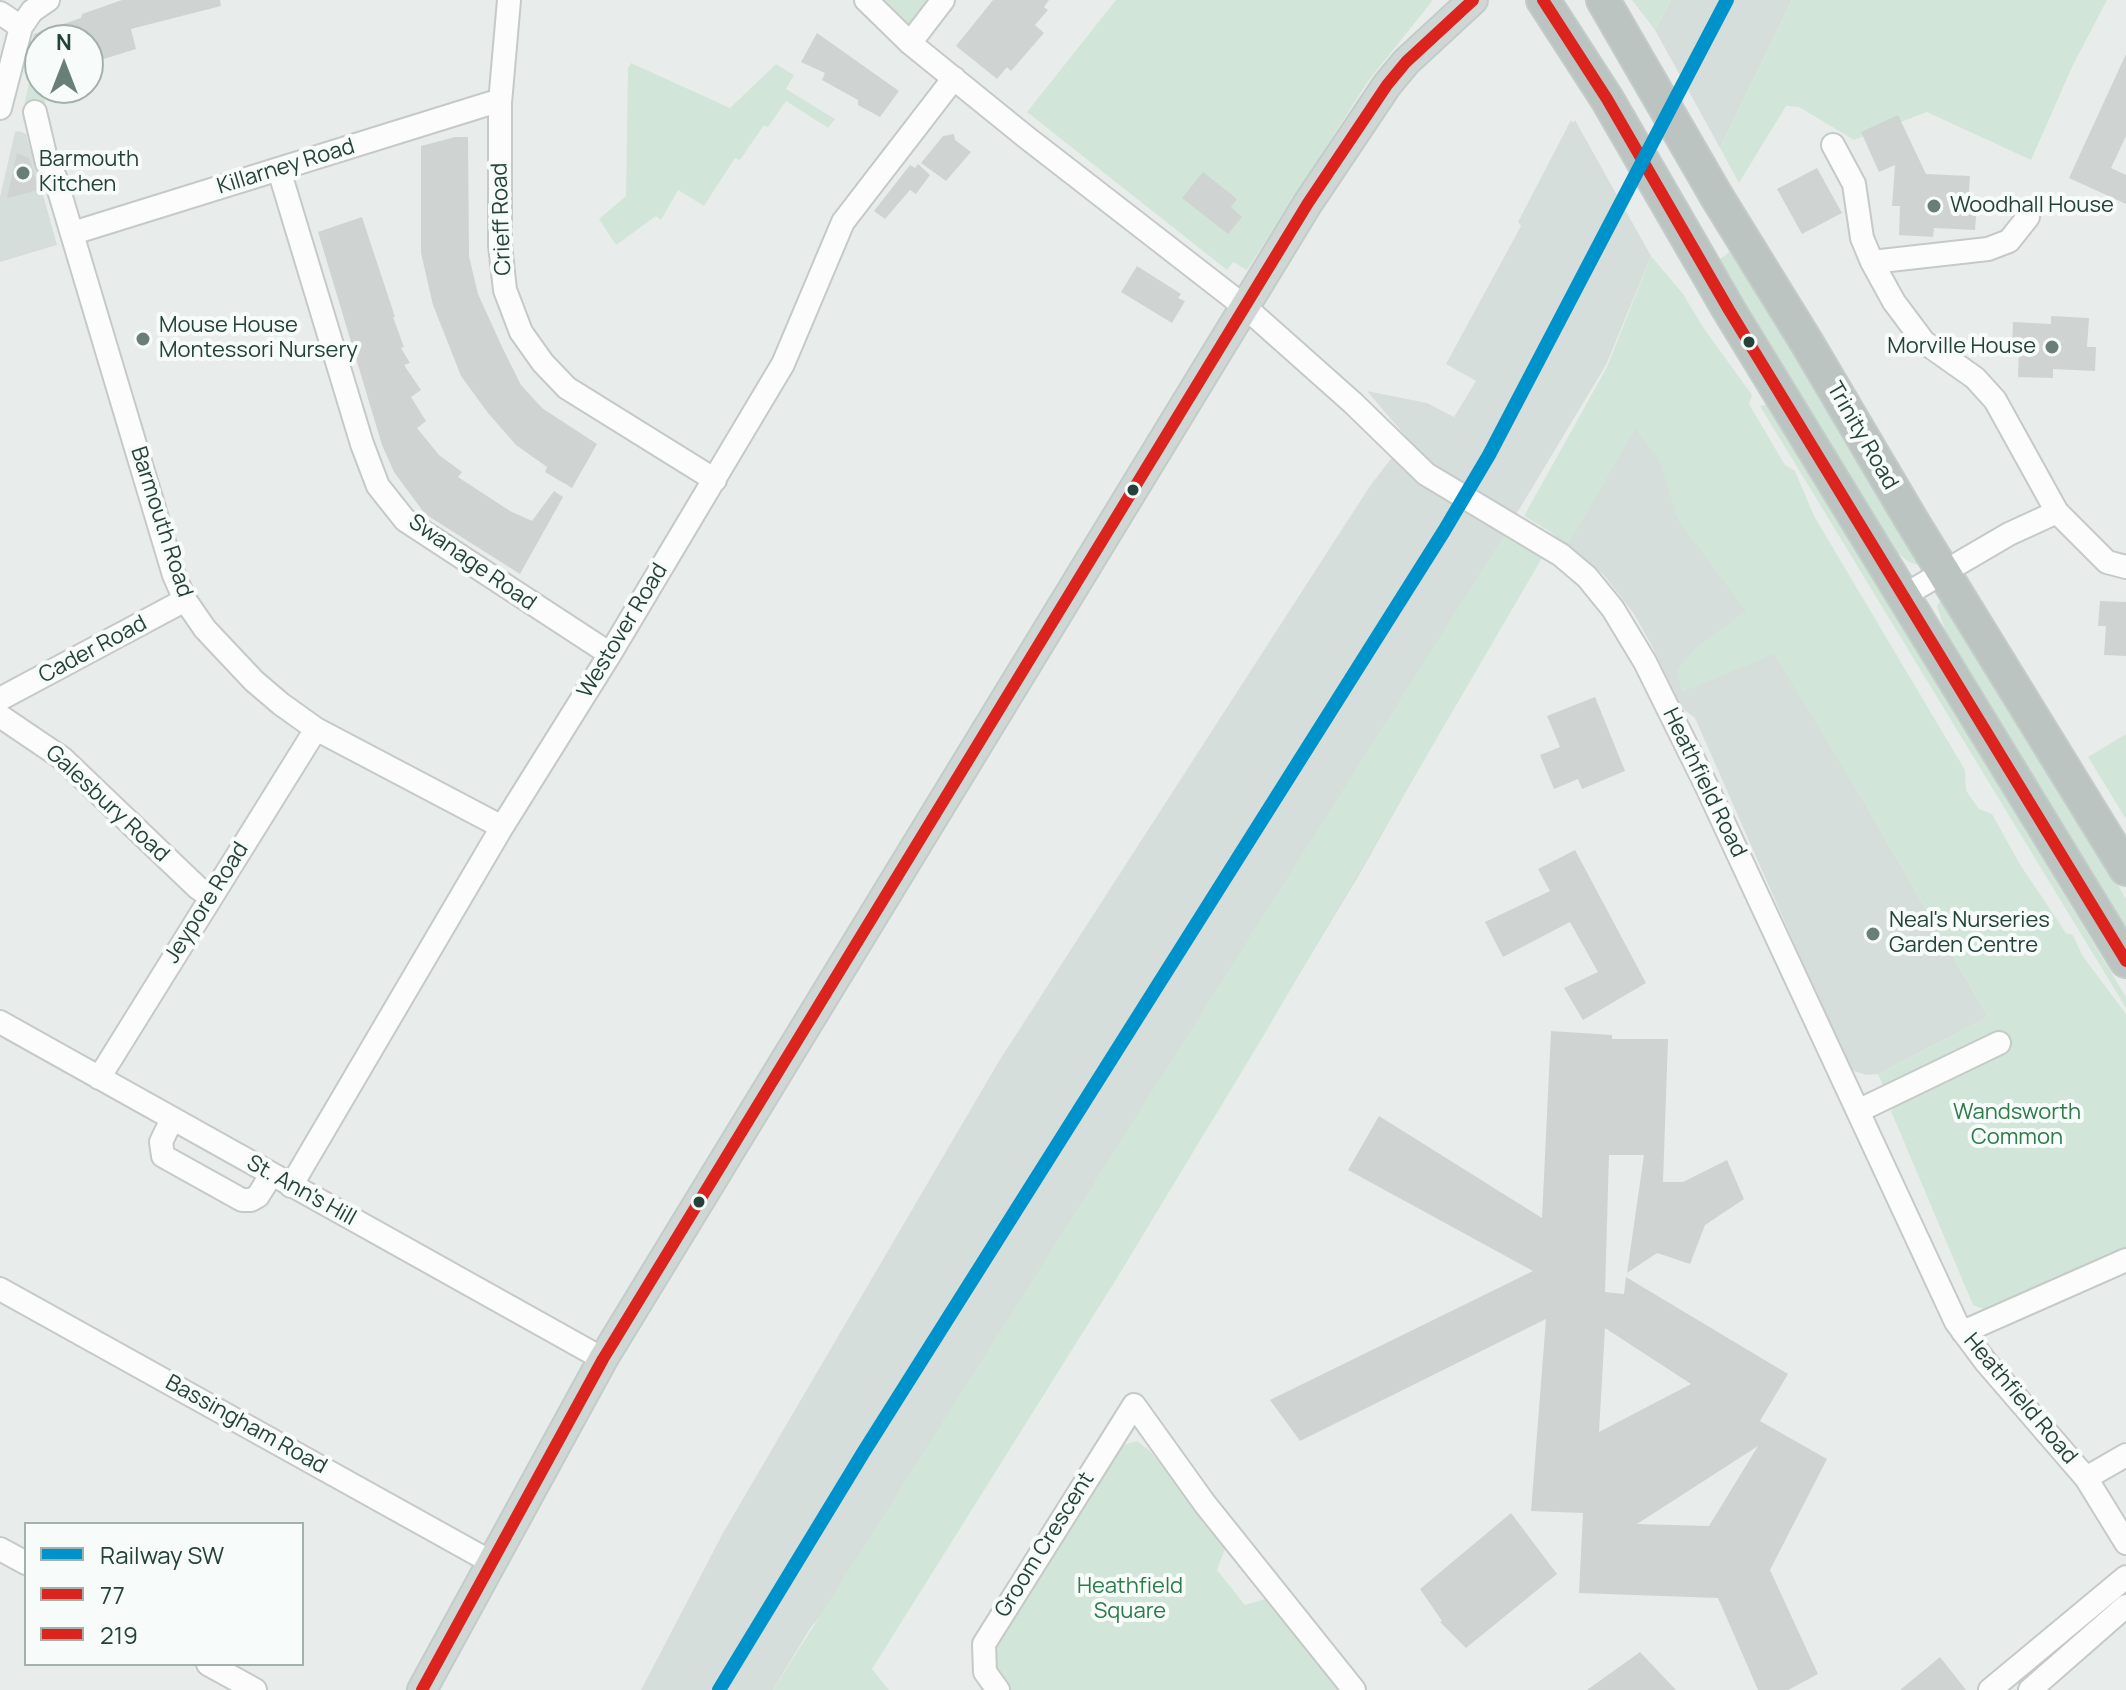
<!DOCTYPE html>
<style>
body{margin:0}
#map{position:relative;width:2126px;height:1690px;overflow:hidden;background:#e8edeb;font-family:Manrope,sans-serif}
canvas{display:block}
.legend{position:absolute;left:24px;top:1522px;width:280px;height:144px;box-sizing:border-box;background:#f7fbf9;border:2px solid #a3b1ad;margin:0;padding:10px 14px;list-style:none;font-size:24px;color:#24423a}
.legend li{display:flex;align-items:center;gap:16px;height:40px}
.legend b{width:40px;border:2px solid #a3b1ad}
.north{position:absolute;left:24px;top:24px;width:80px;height:80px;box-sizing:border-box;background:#f7fbf9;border:2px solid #a3b1ad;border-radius:50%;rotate:0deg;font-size:22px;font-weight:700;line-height:32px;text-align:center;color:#24423a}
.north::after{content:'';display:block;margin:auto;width:28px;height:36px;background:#697e78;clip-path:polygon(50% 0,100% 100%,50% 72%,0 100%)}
</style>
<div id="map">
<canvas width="2126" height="1690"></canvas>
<ul class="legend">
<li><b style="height:10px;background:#0092cb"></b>Railway SW</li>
<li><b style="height:10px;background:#dc241f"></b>77</li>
<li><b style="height:10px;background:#dc241f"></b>219</li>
</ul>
<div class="north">N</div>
</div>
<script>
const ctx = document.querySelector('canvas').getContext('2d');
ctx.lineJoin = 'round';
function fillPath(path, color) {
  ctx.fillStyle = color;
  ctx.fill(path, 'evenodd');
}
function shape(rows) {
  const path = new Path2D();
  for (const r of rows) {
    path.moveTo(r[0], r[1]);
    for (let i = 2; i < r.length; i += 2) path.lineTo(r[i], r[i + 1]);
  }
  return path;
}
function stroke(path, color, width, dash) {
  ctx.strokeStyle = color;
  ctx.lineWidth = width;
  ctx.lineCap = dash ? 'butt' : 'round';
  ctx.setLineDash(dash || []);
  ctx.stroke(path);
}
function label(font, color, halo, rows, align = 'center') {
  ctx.font = font + ' Manrope,sans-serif';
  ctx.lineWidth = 8;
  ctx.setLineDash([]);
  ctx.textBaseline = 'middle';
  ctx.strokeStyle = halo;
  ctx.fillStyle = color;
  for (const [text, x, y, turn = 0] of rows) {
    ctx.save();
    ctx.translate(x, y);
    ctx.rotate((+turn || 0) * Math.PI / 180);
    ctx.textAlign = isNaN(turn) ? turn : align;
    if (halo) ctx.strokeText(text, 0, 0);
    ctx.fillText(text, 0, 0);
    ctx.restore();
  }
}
const built = shape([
 [1671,0,1792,0,1720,148,1655,30],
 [1571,120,1573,123,1575,120,1651,256,1606,365,1505,533,1447,719,1359,875,1112,1286,811,1627,773,1690,641,1690,723,1533,999,1061,1335,540,1370,486,1407,438,1367,391,1427,403,1454,417,1476,381,1446,364,1521,226,1518,222],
 [19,131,26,134,57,245,0,262,0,197,15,132],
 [1620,393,1873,817,1988,1017,1878,1074,1866,1075,1854,1071,1846,1061,1695,718,1682,708,1652,646,1634,614,1603,574,1544,527]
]);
const green = shape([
 [876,0,943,0,925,25,907,26],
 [1116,0,1433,0,1369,80,1247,270,1233,262,1227,270,1027,112],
 [1632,0,1671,0,1655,30],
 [1792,0,2107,0,2073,65,2031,160,1927,112,1854,140,1799,107,1786,106,1739,183,1720,148],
 [35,55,46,105,34,109,24,106],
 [631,63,730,108,776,64,794,75,786,89,835,119,828,128,786,101,768,127,764,125,740,160,735,158,704,206,678,190,661,220,656,216,616,245,599,219,626,196,628,68],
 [1735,248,1921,566,1909,562,1891,548,1720,259],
 [1651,256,1683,294,1705,330,1752,395,1749,404,1785,465,1795,471,1814,516,1965,770,1966,790,1969,795,1979,809,1992,814,2021,866,2066,933,2073,935,2082,955,2126,1014,2126,1252,2039,1285,1986,1310,1973,1305,1891,1111,1893,1110,1878,1074,1988,1017,1873,817,1774,654,1682,692,1677,669,1696,648,1746,611,1678,520,1659,459,1635,429,1569,543,1524,516,1607,367],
 [1768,404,2126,997,2126,1008,1760,406],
 [1505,534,1542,558,1258,1045,1112,1286,872,1669,889,1690,773,1690],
 [1940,601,1946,601,2028,740,2042,755,2038,758,2054,785,2078,814,2126,899,2126,935,1945,630,1937,606],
 [2126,734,2126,819,2088,757],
 [1137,1441,1150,1451,1226,1546,1217,1570,1245,1605,1268,1598,1342,1690,1007,1690,992,1663,992,1654,1003,1627,1123,1445]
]);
const building = shape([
 [122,0,220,0,221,6,131,29,136,49,91,63,88,40,32,40,34,34,81,18,82,14],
 [993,0,1049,0,1044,7,1048,10,1035,25,1044,33,1011,71,1007,67,997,79,956,46],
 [817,33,899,91,880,117,858,105,858,100,822,80,825,73,801,62],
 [2126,54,2126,136,2111,168,2126,175,2126,204,2069,178],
 [1898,115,1926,174,1970,176,1968,206,1977,206,1975,230,1934,228,1933,237,1899,235,1900,206,1892,206,1895,165,1879,172,1861,132],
 [954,134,955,140,971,152,946,181,921,163,943,136],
 [455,137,468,137,469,256,478,294,503,349,521,385,542,408,597,444,572,488,545,472,547,467,516,445,488,413,461,376,433,305,421,253,421,146],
 [17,153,29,158,39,190,7,198],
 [918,164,930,175,916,194,910,190,885,219,874,211,910,165,915,168],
 [1817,168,1842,213,1802,234,1777,189],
 [1203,172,1237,199,1231,207,1242,217,1228,234,1182,198],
 [362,217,395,317,393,317,404,347,401,348,410,363,404,365,421,390,411,397,426,421,417,428,439,455,462,472,458,477,510,511,532,521,554,491,563,497,520,574,425,514,394,472,382,445,318,232],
 [1137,266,1181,294,1178,298,1185,301,1172,323,1121,292],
 [2051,316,2089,318,2087,347,2096,347,2095,371,2053,369,2053,378,2018,377,2019,348,2012,347,2013,322,2051,324],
 [2100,601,2126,602,2126,656,2104,655,2106,626,2098,626],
 [1595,697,1625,771,1582,789,1578,779,1554,789,1540,755,1560,747,1547,716],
 [1575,850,1646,983,1583,1020,1564,988,1598,972,1570,922,1503,957,1485,922,1550,891,1538,869],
 [1551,1031,1612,1035,1612,1039,1668,1039,1663,1182,1683,1182,1727,1160,1744,1199,1705,1225,1690,1264,1657,1253,1627,1273,1644,1155,1609,1155,1605,1292,1624,1294,1626,1277,1788,1374,1760,1421,1827,1459,1770,1570,1818,1674,1788,1690,1758,1690,1718,1598,1579,1593,1583,1513,1531,1511,1546,1319,1300,1441,1270,1400,1533,1271,1348,1170,1379,1116,1542,1218],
 [1605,1328,1691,1384,1599,1432],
 [1758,1446,1709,1526,1637,1524],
 [1511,1513,1557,1574,1466,1648,1440,1622,1442,1621,1420,1589],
 [1640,1652,1676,1690,1587,1690],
 [1940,1657,1966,1690,1900,1690]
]);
const minor = shape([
 [509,0,500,103,500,245,505,290,521,332,543,363,567,388,715,480],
 [866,0,910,43,1026,137,1245,307,1353,403,1426,474,1561,555,1587,577,1613,609,1645,662,1706,785,1956,1322,1985,1361,2086,1478,2126,1543],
 [0,13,21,27],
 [910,43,943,0],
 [0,108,21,27,32,11,48,0],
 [35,112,47,163,55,177,174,575,185,600,205,629,254,681,281,704,316,729,502,827],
 [1833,145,1854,184,1862,238,1872,262],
 [279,170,362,444,378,486,405,520,610,654],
 [2028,217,2009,241,1988,249,1872,262,1894,302,1924,342,1975,378,1995,400,2057,512,2107,562,2126,567],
 [73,233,491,103,500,103],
 [1903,596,2009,534,2057,512],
 [0,699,185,600],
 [0,716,62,758,198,888,211,897],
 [0,1022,603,1359],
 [99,1078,316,729],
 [1858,1111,1999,1043],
 [172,1119,161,1142,163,1156,242,1200,251,1200,258,1196,271,1175],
 [291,1186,502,827,610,654,783,364,843,222,954,78],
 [0,1289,491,1562],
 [1963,1332,2126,1260],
 [2086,1478,2126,1455],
 [0,1549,26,1563],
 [208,1664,255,1690],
 [998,1690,985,1672,984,1644,1134,1405,1205,1504,1354,1690],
 [1990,1690,2126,1577],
 [2030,1690,2126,1606]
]);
const major = shape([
 [422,1690,603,1359,1308,203,1387,85,1406,62,1473,0]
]);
const highway = shape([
 [1543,0,1607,99,1729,310,2126,961],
 [1603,0,1717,197,1807,343,1912,521,2126,869]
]);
const bus1 = shape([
 [422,1690,603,1359,1308,203,1387,85,1406,62,1473,0]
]);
const bus2 = shape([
 [1543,0,1607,99,1729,310,2126,961]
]);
const rail1 = shape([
 [719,1690,863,1453,1444,531,1489,455,1727,0]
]);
const markers = [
 [23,173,8,"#697e78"],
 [1934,206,8,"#697e78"],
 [143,339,8,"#697e78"],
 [1749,342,7,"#24423a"],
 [2052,347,8,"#697e78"],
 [1133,490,7,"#24423a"],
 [1873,934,8,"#697e78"],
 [699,1202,7,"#24423a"]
];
const poiNames = [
 ["Barmouth",39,160],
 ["Kitchen",39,185],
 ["Woodhall House",1950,206],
 ["Mouse House",159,326],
 ["Montessori Nursery",159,351],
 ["Morville House",2036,347,"right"],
 ["Neal's Nurseries",1889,921],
 ["Garden Centre",1889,946]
];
const streetNames = [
 ["Killarney Road",286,167,-17],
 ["Crieff Road",502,219,-92],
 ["Trinity Road",1862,436,60],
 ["Barmouth Road",161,522,72],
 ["Swanage Road",472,563,35],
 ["Westover Road",623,631,-59],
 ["Cader Road",93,650,-28],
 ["Heathfield Road",1704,783,64],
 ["Galesbury Road",107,804,43],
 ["Jeypore Road",207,903,-58],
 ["St. Ann's Hill",301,1191,29],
 ["Heathfield Road",2020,1399,50],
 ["Bassingham Road",246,1425,29],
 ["Groom Crescent",1045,1545,-58]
];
const parkNames = [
 ["Wandsworth",2017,1113],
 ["Common",2017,1138],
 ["Heathfield",1130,1587],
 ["Square",1130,1612]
];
fillPath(built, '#d6dedb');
fillPath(green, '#d1e6d8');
fillPath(building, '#cfd4d2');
stroke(minor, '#c5cac8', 26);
stroke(major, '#c3ccc9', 32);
stroke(highway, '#c3ccc9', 36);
stroke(minor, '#fcfcfc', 22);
stroke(major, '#cfd7d5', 28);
stroke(highway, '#bcc4c2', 32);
stroke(bus1, '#dc241f', 12);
stroke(bus2, '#dc241f', 12);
stroke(rail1, '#0092cb', 14);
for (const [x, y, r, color] of markers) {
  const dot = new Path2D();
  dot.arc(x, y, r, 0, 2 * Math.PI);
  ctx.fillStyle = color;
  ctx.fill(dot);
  stroke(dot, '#f7fbf9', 3);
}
label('22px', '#24423a', '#f7fbf9', poiNames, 'left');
label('22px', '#24423a', '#f7fbf9', streetNames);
label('22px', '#2d7a4b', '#f7fbf9', parkNames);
</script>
